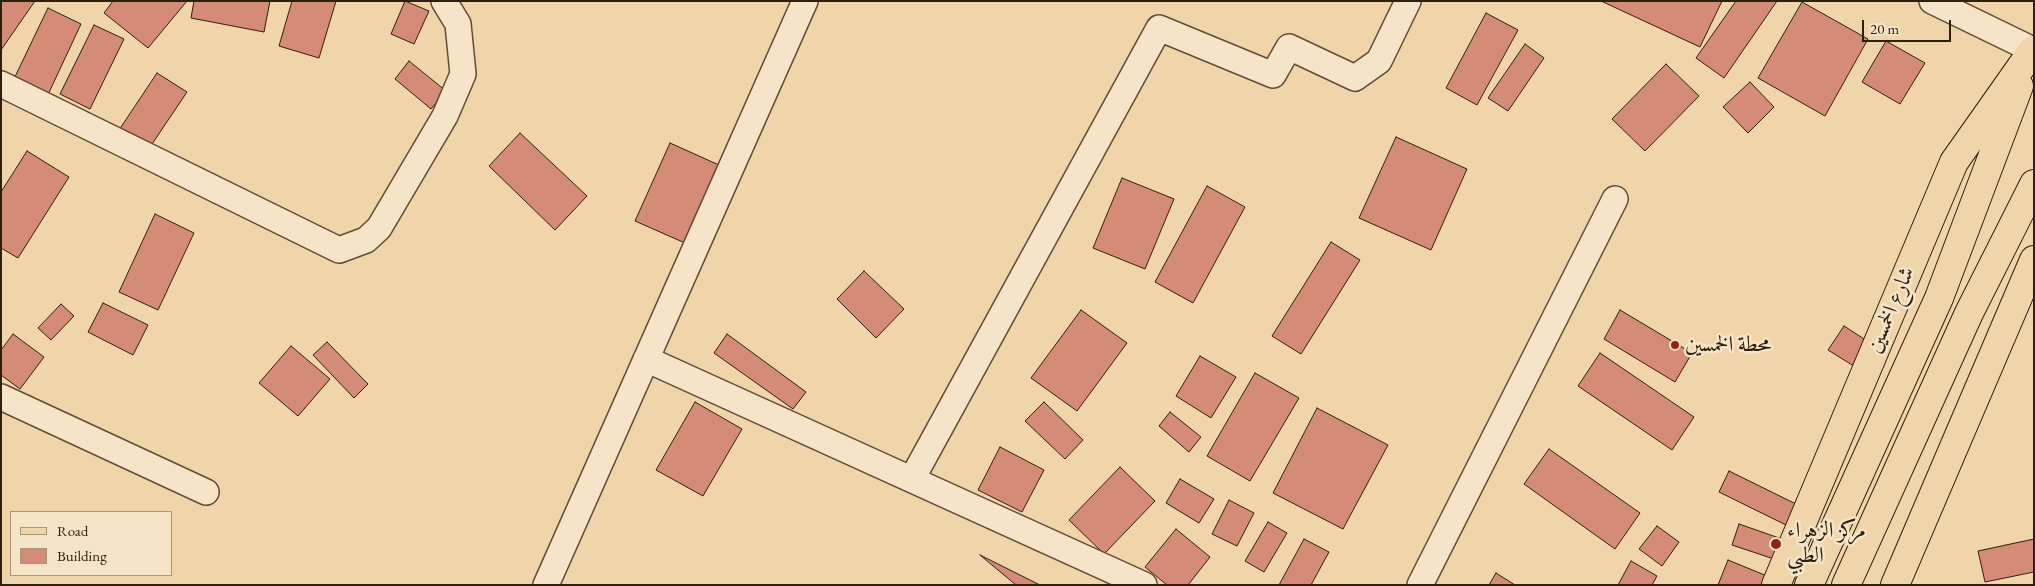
<!DOCTYPE html>
<meta charset="utf-8">
<style>
body{margin:0}
#map{position:relative;width:2035px;height:586px;overflow:hidden;background:#f0d5ab;font-family:"EB Garamond",serif}
canvas{display:block}
.frame{position:absolute;inset:0;border:2px solid #2e200f;pointer-events:none}
.legend{position:absolute;left:10px;top:511px;width:162px;height:65px;box-sizing:border-box;background:#f5e4c8;border:1px solid #a5967e;margin:0;padding:6px 9px;list-style:none;font-size:15px;color:#2e200f}
.legend li{display:flex;align-items:center;gap:10px;height:25px}
.legend b{width:25px;border:1px solid #a5967e}
.scale{position:absolute;left:1862px;top:20px;width:89px;height:22px;box-sizing:border-box;border:2px solid #2e200f;border-top:0;padding-left:6px;font-size:15px;line-height:18px;white-space:nowrap;color:#2e200f;-webkit-text-stroke:4px #f5e4c8;paint-order:stroke}
</style>
<div id="map">
<canvas width="2035" height="586"></canvas>
<div class="frame"></div>
<ul class="legend">
<li><b style="height:6px;background:#f0d5ab"></b>Road</li>
<li><b style="height:14px;background:#d48b77"></b>Building</li>
</ul>
<div class="scale">20 m</div>
</div>
<script>
const ctx = document.querySelector('canvas').getContext('2d');
ctx.lineJoin = 'round';
function fillPath(path, color) {
  ctx.fillStyle = color;
  ctx.fill(path, 'evenodd');
}
function shape(rows) {
  const path = new Path2D();
  for (const r of rows) {
    path.moveTo(r[0], r[1]);
    for (let i = 2; i < r.length; i += 2) path.lineTo(r[i], r[i + 1]);
  }
  return path;
}
function stroke(path, color, width, dash) {
  ctx.strokeStyle = color;
  ctx.lineWidth = width;
  ctx.lineCap = dash ? 'butt' : 'round';
  ctx.setLineDash(dash || []);
  ctx.stroke(path);
}
function label(font, color, halo, rows, align = 'center') {
  ctx.font = font + ' "EB Garamond",Amiri,serif';
  ctx.lineWidth = 5;
  ctx.setLineDash([]);
  ctx.textBaseline = 'middle';
  ctx.strokeStyle = halo;
  ctx.fillStyle = color;
  for (const [text, x, y, turn = 0] of rows) {
    ctx.save();
    ctx.translate(x, y);
    ctx.rotate((+turn || 0) * Math.PI / 180);
    ctx.textAlign = isNaN(turn) ? turn : align;
    if (halo) ctx.strokeText(text, 0, 0);
    ctx.fillText(text, 0, 0);
    ctx.restore();
  }
}
const building = shape([
 [1,1,35,1,1,50,1,1],
 [113,1,187,1,148,48,104,13,113,1],
 [194,1,270,1,264,32,191,18,194,1],
 [292,1,336,1,319,58,279,46,292,1],
 [405,1,429,11,414,44,391,34,405,1],
 [1601,1,1722,1,1700,47,1601,1],
 [1736,1,1777,1,1724,78,1696,58,1736,1],
 [1802,2,1868,39,1825,116,1758,78,1802,2],
 [48,8,81,24,45,101,11,85,48,8],
 [1486,13,1518,30,1477,105,1446,88,1486,13],
 [94,25,124,39,90,109,60,94,94,25],
 [1886,41,1925,63,1900,104,1862,82,1886,41],
 [1525,44,1544,58,1508,111,1488,98,1525,44],
 [409,61,446,91,431,109,395,79,409,61],
 [1666,64,1699,96,1645,151,1612,119,1666,64],
 [157,73,187,92,146,153,117,133,157,73],
 [1750,82,1774,107,1748,133,1723,107,1750,82],
 [520,133,587,196,555,230,489,166,520,133],
 [1396,137,1467,169,1431,250,1359,218,1396,137],
 [670,143,719,165,685,243,635,221,670,143],
 [27,151,69,177,18,258,1,248,1,192,27,151],
 [1122,178,1174,199,1145,269,1093,248,1122,178],
 [1207,186,1245,207,1193,303,1155,282,1207,186],
 [155,214,194,233,158,310,119,292,155,214],
 [1331,242,1360,260,1301,354,1272,336,1331,242],
 [864,271,904,309,876,338,837,299,864,271],
 [103,303,148,325,133,355,88,332,103,303],
 [61,304,74,316,51,340,38,328,61,304],
 [1081,310,1127,343,1077,411,1031,378,1081,310],
 [1620,310,1692,353,1675,382,1604,339,1620,310],
 [1844,326,1872,344,1857,368,1828,350,1844,326],
 [13,334,44,357,20,389,1,375,1,350,13,334],
 [727,334,806,392,793,409,714,353,727,334],
 [327,342,368,384,354,398,313,355,327,342],
 [291,346,330,379,298,416,259,383,291,346],
 [1600,353,1694,417,1672,450,1578,386,1600,353],
 [1200,356,1236,377,1211,418,1176,396,1200,356],
 [1255,373,1299,398,1250,481,1207,456,1255,373],
 [695,402,742,429,703,496,656,470,695,402],
 [1044,402,1083,440,1065,459,1025,421,1044,402],
 [1317,408,1388,445,1343,529,1273,493,1317,408],
 [1170,412,1201,437,1189,452,1159,426,1170,412],
 [1000,447,1044,470,1022,512,978,490,1000,447],
 [1549,449,1640,513,1615,549,1524,484,1549,449],
 [1120,467,1155,501,1104,554,1069,520,1120,467],
 [1729,471,1796,504,1786,525,1719,492,1729,471],
 [1180,479,1214,499,1199,523,1166,503,1180,479],
 [1229,500,1254,513,1237,546,1212,534,1229,500],
 [1268,522,1287,533,1264,572,1245,561,1268,522],
 [1739,524,1782,539,1774,559,1732,545,1739,524],
 [1657,526,1679,542,1662,566,1639,549,1657,526],
 [1176,529,1210,557,1188,585,1167,585,1145,567,1176,529],
 [1304,539,1329,552,1311,585,1279,585,1304,539],
 [2034,539,2034,572,1985,582,1978,551,2034,539],
 [980,555,1040,585,1016,585,980,555],
 [1728,560,1767,576,1764,585,1718,585,1728,560],
 [1631,561,1657,576,1652,585,1618,585,1631,561],
 [1496,573,1515,585,1489,585,1496,573]
]);
const minor = shape([
 [1932,1,2033,50],
 [1,84,339,250,366,240,379,228,445,116,463,74,458,24,444,1],
 [646,359,1144,585],
 [1,397,206,492],
 [912,479,1159,28,1273,75,1289,47,1355,78,1379,61,1408,1],
 [546,585,805,1],
 [1420,585,1615,199]
]);
const primary = shape([
 [1776,585,1954,162,2033,50],
 [1809,585,1939,298,2019,86],
 [1846,585,1969,313,2034,184],
 [1895,585,2034,260]
]);
const markers = [
 [1675,345,5,"#8f2418"],
 [1776,544,6,"#8f2418"]
];
const streetNames = [
 ["شارع الخمسين",1891,310,-67]
];
const poiNames = [
 ["محطة الخمسين",1685,345],
 ["مركز الزهراء",1787,531],
 ["الطبي",1787,556]
];
fillPath(building, '#d48b77');
stroke(building, '#2e200f', 1);
stroke(minor, '#5e4d36', 28);
stroke(primary, '#2e200f', 30);
stroke(minor, '#f5e4c8', 25);
stroke(primary, '#f0d5ab', 28);
for (const [x, y, r, color] of markers) {
  const dot = new Path2D();
  dot.arc(x, y, r, 0, 2 * Math.PI);
  ctx.fillStyle = color;
  ctx.fill(dot);
  stroke(dot, '#f5e4c8', 2);
}
label('22px', '#2e200f', '#f5e4c8', streetNames);
label('22px', '#2e200f', '#f5e4c8', poiNames, 'left');
</script>
